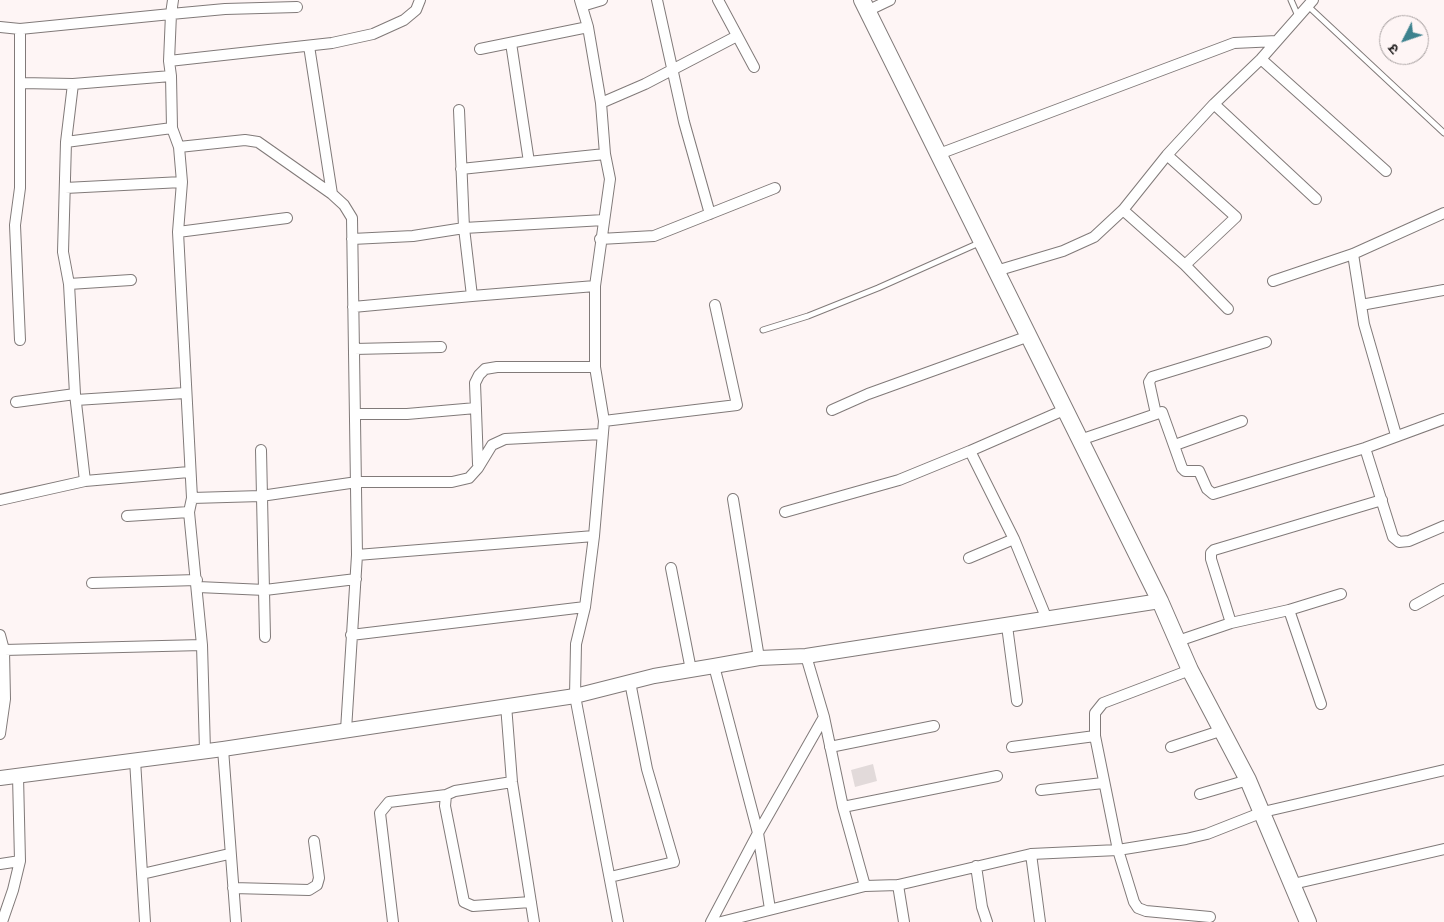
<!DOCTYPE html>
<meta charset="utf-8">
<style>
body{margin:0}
#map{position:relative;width:1444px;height:922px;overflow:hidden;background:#fef5f5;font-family:"Golos Text","Noto Sans Devanagari",sans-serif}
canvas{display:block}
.north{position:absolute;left:1379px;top:15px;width:50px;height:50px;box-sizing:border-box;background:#fef5f5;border:1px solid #a69f9f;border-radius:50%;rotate:229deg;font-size:14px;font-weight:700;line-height:20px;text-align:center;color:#221f1f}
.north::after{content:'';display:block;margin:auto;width:18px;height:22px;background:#3d828e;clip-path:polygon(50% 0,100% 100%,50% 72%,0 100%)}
</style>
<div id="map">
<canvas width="1444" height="922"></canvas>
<div class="north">उ</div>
</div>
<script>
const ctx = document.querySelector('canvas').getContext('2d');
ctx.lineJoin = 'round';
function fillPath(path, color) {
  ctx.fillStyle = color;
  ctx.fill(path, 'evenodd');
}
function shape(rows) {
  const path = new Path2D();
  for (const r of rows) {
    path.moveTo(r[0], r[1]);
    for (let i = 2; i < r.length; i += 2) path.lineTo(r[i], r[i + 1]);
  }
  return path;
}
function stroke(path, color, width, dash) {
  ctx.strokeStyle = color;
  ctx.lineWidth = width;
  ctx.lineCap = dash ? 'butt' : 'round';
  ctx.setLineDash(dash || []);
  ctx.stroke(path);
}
const building = shape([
 [873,764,877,781,855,787,851,770]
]);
const lane = shape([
 [1291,0,1298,16],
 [1308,6,1444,133],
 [763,330,808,316,878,288,979,243]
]);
const street = shape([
 [173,0,171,14,225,9,297,7],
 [580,0,588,27,601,103,605,154,610,179,595,286,595,367,604,421,594,536,585,607,576,644,575,696,618,922],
 [657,0,684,122,710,214],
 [718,0,754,67],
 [582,6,602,0],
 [867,11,890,0],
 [0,27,20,29,171,14,169,61,171,76,172,128,179,147,182,182,178,232,192,498,189,512,202,645,205,751],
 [511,43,529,162],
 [309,46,332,194],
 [480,49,588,27],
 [1261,59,1386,171],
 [169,61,332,43,373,34,404,20,416,10,420,0],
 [21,83,73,84,171,76],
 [73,84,66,142,63,252,69,284,75,394,85,481,189,472],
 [601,103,645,84,737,36],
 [1214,104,1316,199],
 [459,110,464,228,472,296,595,286],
 [66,142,172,128],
 [179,147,245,140,258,142,332,194,344,205,352,218,357,555,346,730],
 [939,154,1234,43,1277,41],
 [1167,155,1236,217,1185,265],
 [461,169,605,154],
 [65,188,182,182],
 [1123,210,1185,265,1228,309],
 [178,232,287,218],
 [352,239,413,236,464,228,604,220],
 [600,239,654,236,775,188],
 [1353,254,1364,324,1396,435],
 [996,271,1063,251,1094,237,1123,210,1167,155,1214,104,1261,59,1313,0],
 [1273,281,1353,254,1444,213],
 [69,284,131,280],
 [1361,305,1444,290],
 [353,307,472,296],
 [20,340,15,225,20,188,20,29],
 [354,349,441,347],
 [76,400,185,393],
 [16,402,75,394],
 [832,410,868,394,1029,336],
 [355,414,407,414,476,408],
 [1156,414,1149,382,1152,377,1266,342],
 [604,421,737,405,715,305],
 [1080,440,1162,412,1182,468,1185,471,1199,471,1207,489,1213,494,1365,448,1444,419],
 [1175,445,1242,421],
 [1365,448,1393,537,1399,542,1409,541,1444,526],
 [261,450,265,637],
 [478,464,475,383,479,375,485,369,497,367,595,367],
 [192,498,261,496,357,482,452,482,469,478,478,468,492,445,505,439,602,434],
 [733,499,759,658],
 [0,500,85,481],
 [785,512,899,480,970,451],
 [127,516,189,512],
 [357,555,594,536],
 [969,558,1014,539],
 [671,568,691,670],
 [92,583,197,580],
 [198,587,265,590,356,579],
 [1415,605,1444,589],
 [1289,610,1321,704],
 [1046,617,1014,539,970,451,1064,410],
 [1231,623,1211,559,1211,553,1214,550,1382,500],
 [1007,626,1017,701],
 [0,635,4,650,5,699,0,734],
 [351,635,585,607],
 [1178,641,1231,623,1289,610,1341,594],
 [4,650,202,645],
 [806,656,824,717,843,807,997,776],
 [714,666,758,833,770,909],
 [1190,670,1103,703,1095,713,1095,736,1118,850,1134,902,1138,908,1146,911,1210,917],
 [506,705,512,782,534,922],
 [830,747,934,726],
 [1012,747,1095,736],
 [1171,747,1223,730],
 [223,749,236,922],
 [135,760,145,922],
 [512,782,455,791,446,795,445,806,464,902,473,906,531,902],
 [1041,790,1103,783],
 [1200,794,1248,780],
 [843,807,865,886],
 [1031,854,1040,922],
 [0,864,20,861],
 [976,866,982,907,987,922],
 [142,874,229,854],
 [610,877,674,862,647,769,630,682],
 [1293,884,1444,849],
 [898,885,904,922],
 [233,888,309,890,317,885,319,878,314,841],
 [2,922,13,890,20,861,18,776],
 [393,922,380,813,389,802,446,795],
 [711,922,758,833,824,717],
 [721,922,865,886,898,885,1031,854,1118,850,1186,839,1207,834,1263,812,1444,770]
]);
const secondary = shape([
 [0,778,223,749,575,696,654,676,714,666,759,658,806,656,1160,601]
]);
const primary = shape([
 [862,0,1160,601,1190,670,1248,780,1308,922]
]);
fillPath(building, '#e2dada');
stroke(lane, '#817a79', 7);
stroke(street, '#817a79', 12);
stroke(secondary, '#817a79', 16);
stroke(primary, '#817a79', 18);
stroke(lane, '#fff', 5);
stroke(street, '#fff', 10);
stroke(secondary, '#fff', 14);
stroke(primary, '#fff', 16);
</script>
